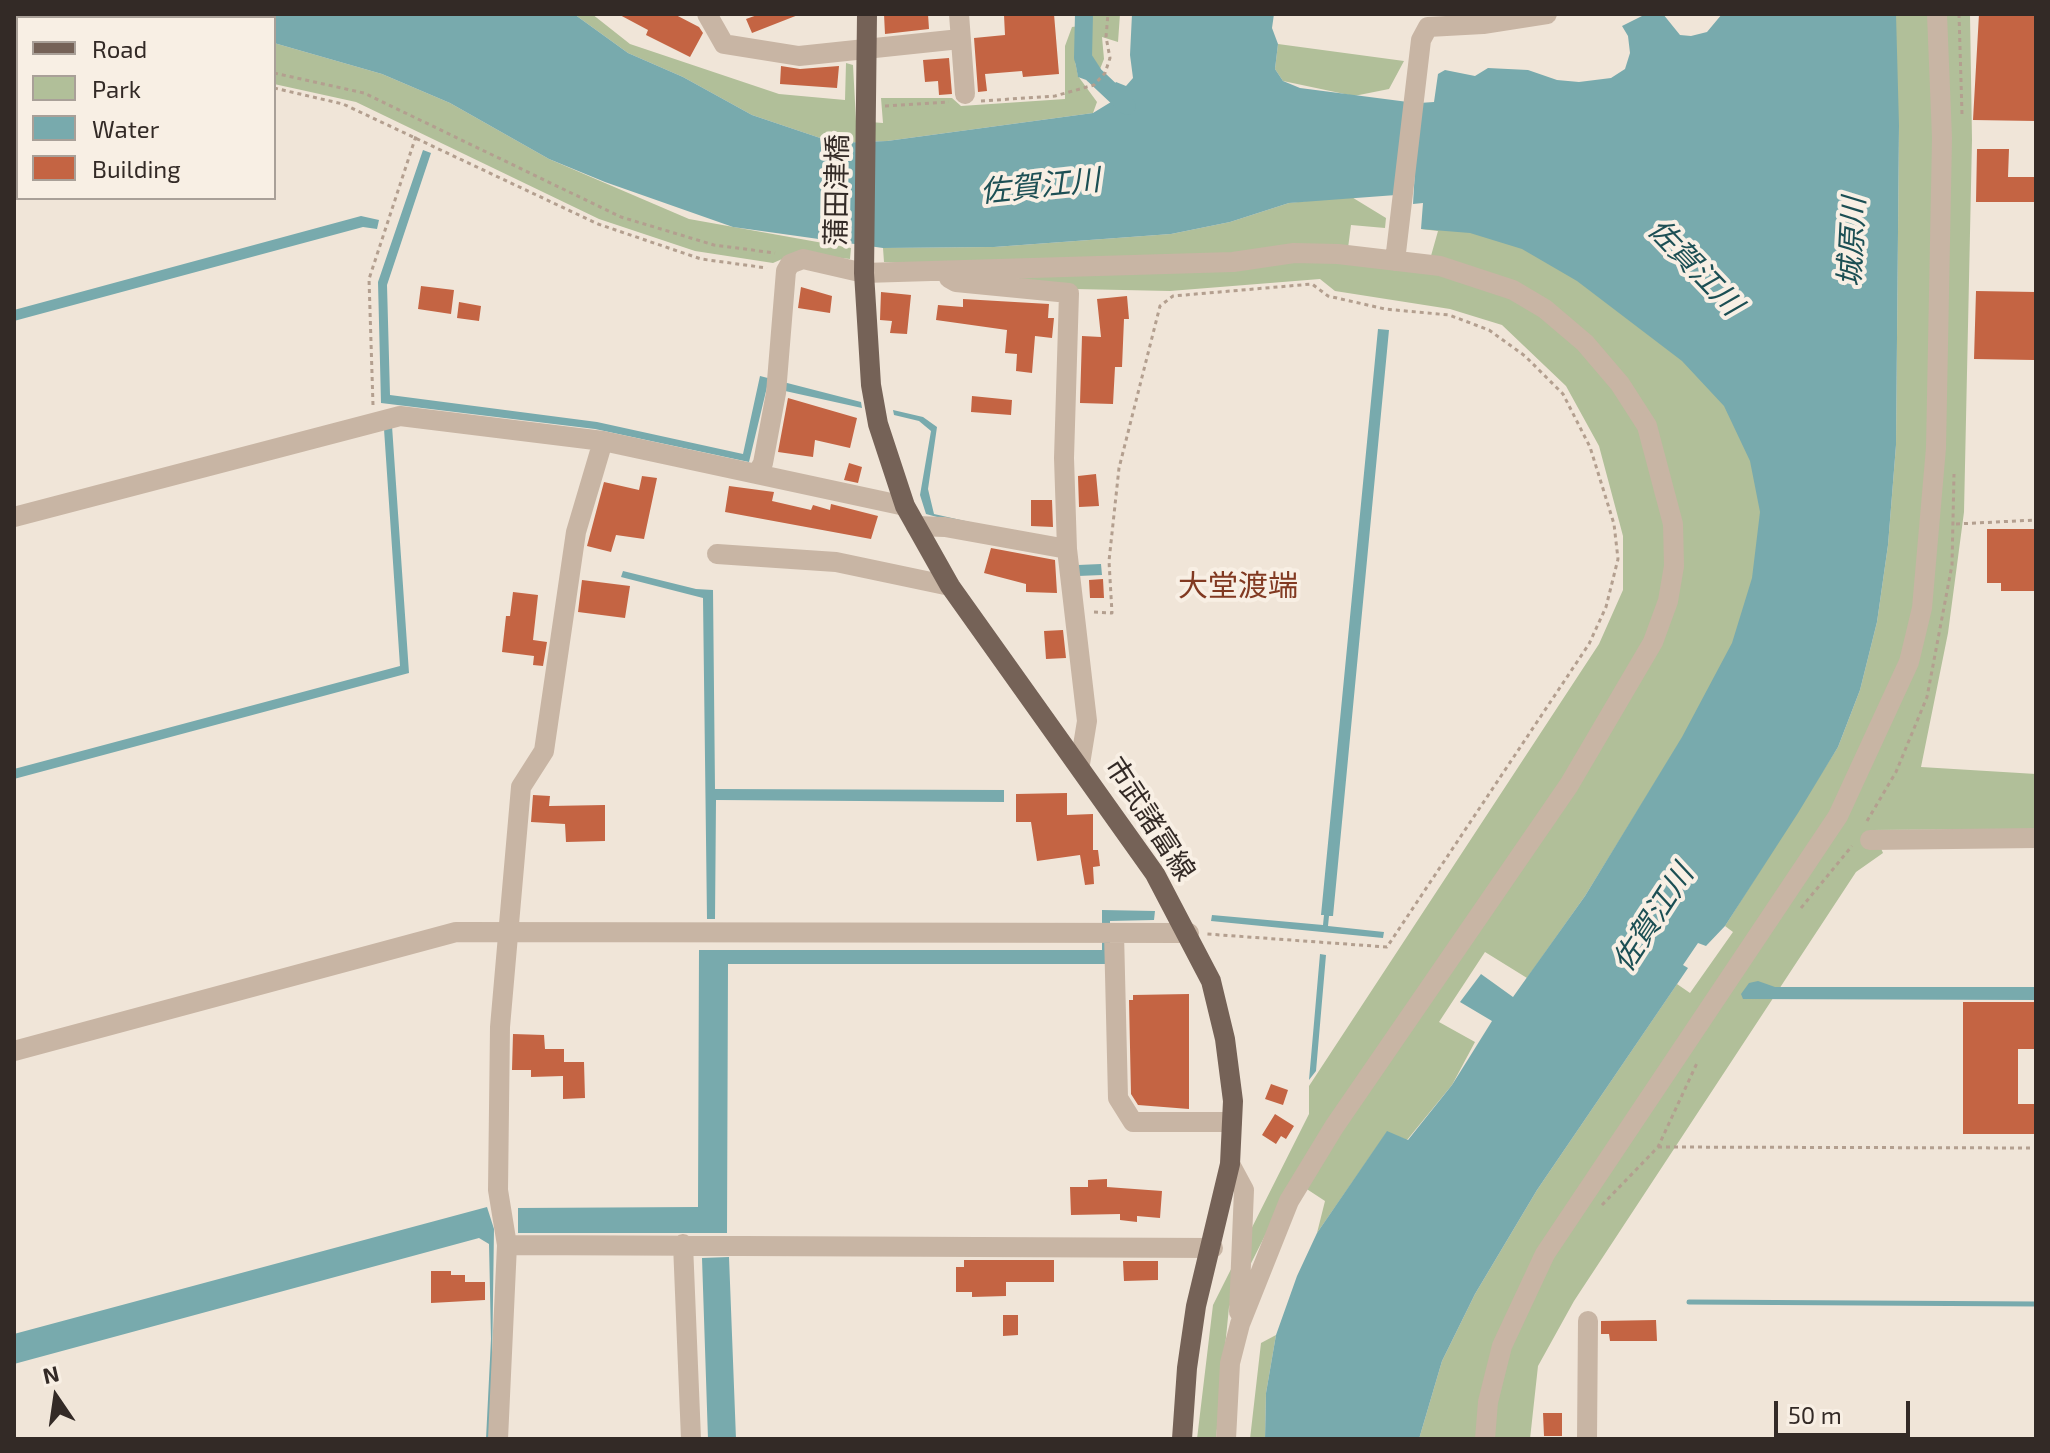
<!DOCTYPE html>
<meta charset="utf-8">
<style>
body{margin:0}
#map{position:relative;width:2050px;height:1453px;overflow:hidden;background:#f0e5d8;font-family:"Exo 2",sans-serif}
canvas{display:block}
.frame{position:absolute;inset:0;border:16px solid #332a26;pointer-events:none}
.legend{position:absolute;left:16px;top:16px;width:260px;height:184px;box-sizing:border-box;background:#f8efe4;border:2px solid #a9a098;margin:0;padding:10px 14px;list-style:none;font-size:24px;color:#332a26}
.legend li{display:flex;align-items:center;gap:16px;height:40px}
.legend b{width:40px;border:2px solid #a9a098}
.north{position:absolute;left:16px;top:1357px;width:80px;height:80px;-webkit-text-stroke:6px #f8efe4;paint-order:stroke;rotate:347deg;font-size:22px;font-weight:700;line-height:32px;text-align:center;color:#332a26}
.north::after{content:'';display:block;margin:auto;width:28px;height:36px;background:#332a26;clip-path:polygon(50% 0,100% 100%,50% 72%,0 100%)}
.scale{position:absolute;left:1774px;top:1401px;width:136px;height:36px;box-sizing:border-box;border:4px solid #332a26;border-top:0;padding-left:10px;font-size:24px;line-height:28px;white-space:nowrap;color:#332a26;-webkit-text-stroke:6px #f8efe4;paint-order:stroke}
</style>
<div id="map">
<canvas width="2050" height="1453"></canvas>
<div class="frame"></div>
<ul class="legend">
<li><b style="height:10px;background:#756257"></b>Road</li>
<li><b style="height:22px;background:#b1bf99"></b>Park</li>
<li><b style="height:22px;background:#78aaad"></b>Water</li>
<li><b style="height:22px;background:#c46443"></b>Building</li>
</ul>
<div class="north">N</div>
<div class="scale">50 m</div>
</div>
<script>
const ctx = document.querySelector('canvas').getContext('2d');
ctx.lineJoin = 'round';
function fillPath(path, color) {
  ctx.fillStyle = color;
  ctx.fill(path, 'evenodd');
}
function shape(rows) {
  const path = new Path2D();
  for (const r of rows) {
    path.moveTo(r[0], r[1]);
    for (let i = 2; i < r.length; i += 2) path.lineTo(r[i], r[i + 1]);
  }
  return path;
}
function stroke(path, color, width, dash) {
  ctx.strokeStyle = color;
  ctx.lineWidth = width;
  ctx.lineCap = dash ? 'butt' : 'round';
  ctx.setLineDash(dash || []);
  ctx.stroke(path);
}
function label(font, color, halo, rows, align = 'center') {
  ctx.font = font + ' "Exo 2","Noto Sans JP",sans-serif';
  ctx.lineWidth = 8;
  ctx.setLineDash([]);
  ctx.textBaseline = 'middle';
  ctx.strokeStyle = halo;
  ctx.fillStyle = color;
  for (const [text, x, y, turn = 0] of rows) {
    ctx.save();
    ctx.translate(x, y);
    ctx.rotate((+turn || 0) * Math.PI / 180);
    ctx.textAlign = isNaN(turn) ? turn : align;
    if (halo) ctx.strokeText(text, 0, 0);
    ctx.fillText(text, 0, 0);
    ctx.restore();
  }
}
const green = shape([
 [574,14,592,14,630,44,779,94,845,100,846,63,853,65,856,121,883,123,881,98,952,98,961,106,1065,99,1065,46,1072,27,1080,26,1075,61,1078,76,1097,102,1093,113,887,141,835,143,752,115,683,77,628,53],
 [1091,14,1120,14,1118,42,1102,37,1104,59,1100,69,1089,52],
 [1880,14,1970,14,1972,140,1964,512,1948,633,1921,767,2036,774,2036,829,1873,830,1883,853,1856,872,1574,1301,1538,1366,1530,1439,1419,1439,1442,1361,1475,1294,1537,1190,1677,984,1690,993,1733,932,1725,926,1838,747,1860,690,1877,622,1888,545,1896,445,1899,127,1888,108],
 [274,43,382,74,450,103,549,159,689,219,851,248,850,259,796,253,773,263,695,251,599,219,356,102,274,84],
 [1278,44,1404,61,1389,89,1354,96,1283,81,1275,69],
 [1350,196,1386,218,1385,228,1351,225,1348,248,1427,270,1438,231,1421,229,1531,227,1742,406,1771,522,1725,669,1585,896,1527,978,1485,952,1439,1022,1475,1042,1452,1085,1407,1140,1387,1132,1317,1233,1325,1201,1293,1180,1229,1307,1216,1439,1197,1439,1213,1305,1309,1114,1309,1086,1599,644,1623,590,1623,536,1599,446,1566,386,1502,325,1450,309,1335,291,1320,279,1170,291,1075,289,943,265,884,262,883,248,994,247,1171,234,1230,222,1289,203],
 [1276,1335,1266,1393,1265,1439,1250,1439,1261,1343]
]);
const water = shape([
 [14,14,574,14,628,53,683,77,752,115,835,143,887,141,1093,113,1111,102,1106,94,1116,82,1126,86,1133,78,1130,55,1132,14,1274,14,1272,28,1278,44,1275,69,1283,81,1300,88,1408,102,1396,195,1289,203,1230,222,1171,234,994,247,883,248,733,227,605,182,549,159,450,103,382,74,274,43,274,18,18,18,18,50,14,51],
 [1079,14,1091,14,1089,52,1100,69,1089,81,1078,77,1075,61],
 [1646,14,1663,14,1680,35,1691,36,1707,32,1722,14,1896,14,1899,126,1896,445,1888,545,1877,622,1860,690,1838,747,1798,813,1725,926,1706,946,1698,943,1683,965,1688,968,1537,1190,1475,1294,1442,1361,1419,1439,1265,1439,1266,1393,1276,1335,1297,1276,1317,1233,1387,1131,1408,1140,1452,1085,1492,1021,1460,1002,1481,974,1513,997,1585,896,1682,737,1732,643,1752,578,1760,512,1750,461,1724,406,1682,361,1577,281,1522,249,1470,233,1421,229,1423,203,1413,204,1419,103,1434,102,1438,74,1445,70,1475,76,1488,68,1528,70,1557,80,1579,82,1611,78,1625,69,1630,53,1628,36,1622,26],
 [423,150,431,153,387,285,390,395,597,422,743,454,760,376,861,402,862,408,767,387,749,462,595,429,381,403,378,282],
 [361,216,379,220,377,229,363,227,14,321,14,310],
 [1378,329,1389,330,1333,916,1329,916,1328,926,1384,932,1383,938,1211,921,1212,915,1323,925,1324,915,1321,915],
 [893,410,923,417,937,427,928,489,934,514,983,525,981,529,926,514,920,495,931,431,919,421,894,415],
 [392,426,409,673,14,779,14,769,400,666,384,429],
 [1101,564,1102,575,1078,576,1078,565],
 [623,571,696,589,713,590,715,789,1004,790,1004,802,716,800,715,919,707,919,703,598,621,577],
 [1102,910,1155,911,1154,920,1110,921,1110,964,728,964,727,1233,518,1233,518,1208,698,1207,699,950,1102,950],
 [1320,954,1326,955,1316,1071,1309,1080],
 [1758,981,1775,987,2036,987,2036,1000,1743,999,1741,994,1749,983],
 [487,1207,494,1229,491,1439,486,1439,491,1339,489,1244,479,1238,14,1364,14,1334],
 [729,1257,736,1439,708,1439,702,1258]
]);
const stream = shape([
 [1689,1302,2036,1304]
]);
const canal = shape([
 [1084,14,1083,58,1094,75,1127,106]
]);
const building = shape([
 [618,14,674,14,699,27,703,33,690,57,646,35,648,30],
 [760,14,798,14,798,15,752,33,746,19],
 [884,14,928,14,929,29,885,34],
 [1054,14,1059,74,1023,77,1022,71,985,74,987,91,978,92,974,38,1005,35,1004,15],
 [1979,14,2036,14,2036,121,1973,120],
 [949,58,952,94,939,95,938,81,925,82,923,60],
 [781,66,800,69,839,66,837,88,780,84],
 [1977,149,2009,149,2008,177,2036,177,2036,202,1976,202],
 [421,286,454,290,451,314,418,309],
 [801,287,832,296,830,313,798,308],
 [1976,291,2036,292,2034,360,1974,359],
 [881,292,911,295,907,334,890,333,892,321,880,320],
 [1127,296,1129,319,1124,319,1122,367,1115,367,1113,404,1080,403,1082,336,1101,337,1097,299],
 [963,299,1049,304,1048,318,1054,318,1052,338,1035,336,1032,373,1016,371,1017,354,1005,353,1007,330,936,320,938,305,963,307],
 [459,302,481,306,479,321,457,318],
 [972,396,1012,400,1011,415,971,412],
 [788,398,857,418,850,448,815,440,813,457,778,452],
 [849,463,862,467,858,483,844,480],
 [1096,474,1099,506,1079,507,1078,476],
 [642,476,657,478,644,539,616,535,611,552,587,546,604,482,639,490],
 [729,486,774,492,772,501,811,510,813,505,830,510,831,504,878,516,871,539,725,512],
 [1031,500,1052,500,1053,527,1031,526],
 [1987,529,2036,529,2036,591,2001,591,2001,583,1987,583],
 [991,548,1055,560,1057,593,1026,592,1026,584,984,573],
 [1103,579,1104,598,1090,598,1089,580],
 [582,580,630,586,625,618,578,612],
 [513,592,538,595,533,640,547,642,543,666,533,665,534,656,502,652,506,616,510,616],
 [1063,630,1066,658,1046,659,1044,631],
 [1067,793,1067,815,1093,814,1093,850,1098,850,1100,866,1093,867,1094,884,1085,885,1080,855,1037,861,1031,822,1016,822,1016,794],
 [533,795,550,796,549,806,605,805,605,841,566,842,565,824,531,822],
 [1189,994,1189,1109,1138,1105,1131,1094,1129,1000,1133,1000,1133,995],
 [1963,1002,2036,1002,2036,1049,2018,1049,2018,1104,2036,1104,2036,1134,1963,1134],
 [513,1034,544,1035,545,1049,564,1049,564,1062,584,1062,585,1098,563,1099,563,1076,531,1077,531,1070,512,1070],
 [1271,1084,1288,1090,1283,1105,1265,1099],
 [1275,1114,1294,1126,1286,1139,1281,1136,1276,1144,1262,1135],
 [1107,1179,1107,1187,1162,1191,1160,1218,1137,1216,1137,1222,1120,1220,1120,1214,1071,1215,1070,1187,1088,1187,1088,1180],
 [964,1260,1054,1260,1054,1282,1006,1282,1006,1296,972,1297,972,1292,956,1292,956,1267,964,1267],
 [1123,1261,1158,1261,1158,1280,1124,1281],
 [431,1271,451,1271,451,1275,465,1275,465,1282,485,1282,485,1300,431,1303],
 [1003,1315,1018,1315,1018,1335,1003,1336],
 [1656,1320,1657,1341,1610,1341,1609,1334,1601,1334,1601,1321],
 [1543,1413,1562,1413,1562,1436,1544,1436]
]);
const path = shape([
 [1959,14,1962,114],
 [274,73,364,93,621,217,714,245,775,253],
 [14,75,18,74],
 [274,88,343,104,598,224,701,259,767,268],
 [14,93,18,92],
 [981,101,1055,96,1094,85,1105,73,1110,58,1106,37,1108,14],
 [885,106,949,102],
 [373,405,369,279,416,136],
 [1956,524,2036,520],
 [1094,612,1112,613,1109,561,1119,468,1160,306,1173,296,1312,284,1328,296,1385,309,1449,315,1489,330,1525,356,1563,394,1590,447,1614,524,1618,559,1606,607,1589,644,1387,947,1207,934],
 [1867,821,1896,772,1927,697,1952,565,1954,474],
 [1801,908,1852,846],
 [1658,1147,2036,1148],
 [1602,1205,1658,1147,1697,1063]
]);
const minor = shape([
 [707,14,724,44,799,56,960,39],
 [959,14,965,94],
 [1395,261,1421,40,1428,27,1483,24,1547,14],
 [949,278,956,282,1069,293,1064,458,1067,549,1087,721,1080,764],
 [757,474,763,463,776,393,786,271,790,264,803,259,864,273,1233,262,1294,253,1338,254,1440,266,1513,290,1545,309,1585,343,1620,384,1647,426,1673,524,1674,566,1668,601,1653,642,1569,785,1334,1127,1289,1201,1240,1324,1230,1363,1226,1439],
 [14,517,400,416,603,441,905,506],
 [916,526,945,527,1067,549],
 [717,554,836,562,950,586],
 [1870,840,2036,838],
 [1114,933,1118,1098,1133,1122,1232,1122],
 [14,1051,456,932,1189,933],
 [1230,1164,1244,1190,1239,1312],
 [683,1244,691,1439],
 [507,1245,1213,1248],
 [498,1439,507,1245,498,1190,500,1027,521,787,544,751,576,532,603,441],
 [1485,1439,1488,1402,1502,1346,1545,1254,1838,816,1909,662,1922,608,1936,448,1942,138,1937,14],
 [1587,1439,1588,1321]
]);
const major = shape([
 [867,14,864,273,871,385,878,424,905,506,950,586,1155,874,1211,981,1225,1039,1233,1101,1230,1164,1196,1306,1187,1368,1182,1439]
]);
const streetNames = [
 ["蒲田津橋",837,190,-89],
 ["市武諸富線",1150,819,57]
];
const waterNames = [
 ["佐賀江川",1040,186,-6],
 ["城原川",1852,242,-87],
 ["佐賀江川",1695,267,46],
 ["佐賀江川",1653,918,-57]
];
const neighbourhoodNames = [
 ["大堂渡端",1238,586]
];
fillPath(green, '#b1bf99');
fillPath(water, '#78aaad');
stroke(stream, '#78aaad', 5);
stroke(canal, '#78aaad', 18);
fillPath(building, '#c46443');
stroke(path, '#b39f8f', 3, [4, 4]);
stroke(minor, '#c8b5a4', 20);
stroke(major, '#756257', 20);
label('28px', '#332a26', '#f8efe4', streetNames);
label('italic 30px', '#1c4f54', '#f8efe4', waterNames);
label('30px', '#813921', '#f8efe4', neighbourhoodNames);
</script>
